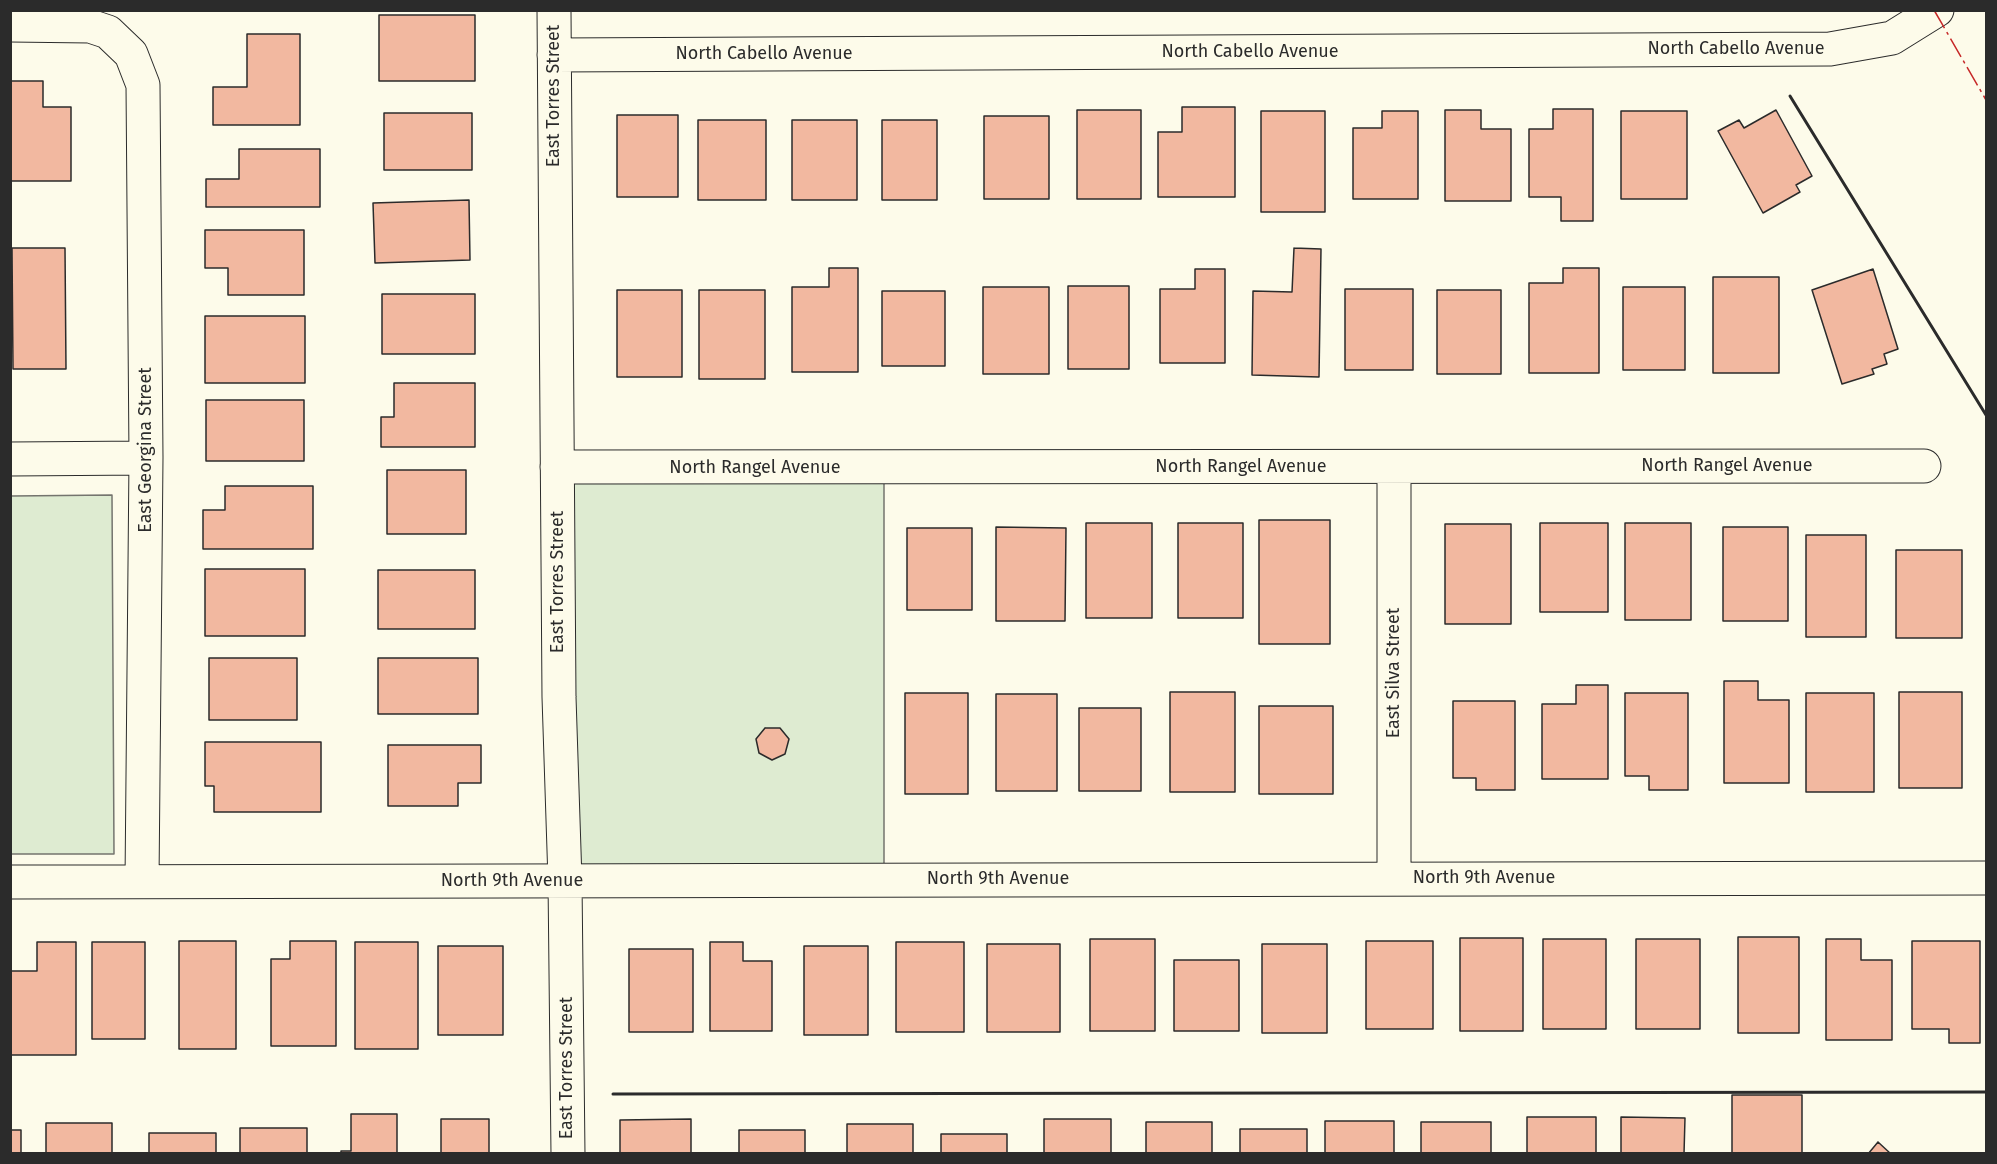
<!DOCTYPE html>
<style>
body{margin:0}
#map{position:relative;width:1997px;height:1164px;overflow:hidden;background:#fdfbea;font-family:"Fira Sans",sans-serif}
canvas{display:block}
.frame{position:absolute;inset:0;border:12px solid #2b2b2b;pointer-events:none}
</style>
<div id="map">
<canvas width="1997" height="1164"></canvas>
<div class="frame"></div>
</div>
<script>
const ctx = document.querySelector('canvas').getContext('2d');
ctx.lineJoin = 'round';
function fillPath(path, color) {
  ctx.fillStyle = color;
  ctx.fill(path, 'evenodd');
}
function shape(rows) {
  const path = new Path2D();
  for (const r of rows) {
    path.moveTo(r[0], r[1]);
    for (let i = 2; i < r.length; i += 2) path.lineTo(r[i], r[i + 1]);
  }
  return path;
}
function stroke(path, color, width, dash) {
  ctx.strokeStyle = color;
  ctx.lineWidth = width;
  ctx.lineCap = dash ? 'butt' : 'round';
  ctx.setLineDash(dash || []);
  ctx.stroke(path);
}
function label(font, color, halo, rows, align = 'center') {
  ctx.font = font + ' "Fira Sans",sans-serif';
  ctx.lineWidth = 4.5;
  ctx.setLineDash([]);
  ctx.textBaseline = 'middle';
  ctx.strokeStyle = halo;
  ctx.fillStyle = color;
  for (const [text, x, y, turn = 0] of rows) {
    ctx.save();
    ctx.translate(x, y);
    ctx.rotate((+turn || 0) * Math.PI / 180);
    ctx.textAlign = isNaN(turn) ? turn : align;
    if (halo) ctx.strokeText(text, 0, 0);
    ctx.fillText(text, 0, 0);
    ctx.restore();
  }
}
const green = shape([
 [557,467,884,468,884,880,565,881,557,467],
 [112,495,114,854,11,854,11,496,112,495]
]);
const building = shape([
 [379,15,475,15,475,81,379,81,379,15],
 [247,34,300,34,300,125,213,125,213,87,247,87,247,34],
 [10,81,43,81,43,107,71,107,71,181,10,181,10,81],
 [1182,107,1235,107,1235,197,1158,197,1158,132,1182,132,1182,107],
 [1553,109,1593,109,1593,221,1561,221,1561,197,1529,197,1529,129,1553,129,1553,109],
 [1077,110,1141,110,1141,199,1077,199,1077,110],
 [1445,110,1481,110,1481,129,1511,129,1511,201,1445,201,1445,110],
 [1776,110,1812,176,1796,185,1800,192,1763,213,1718,131,1739,120,1744,128,1776,110],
 [1261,111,1325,111,1325,212,1261,212,1261,111],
 [1382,111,1418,111,1418,199,1353,199,1353,128,1382,128,1382,111],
 [1621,111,1687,111,1687,199,1621,199,1621,111],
 [384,113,472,113,472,170,384,170,384,113],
 [617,115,678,115,678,197,617,197,617,115],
 [984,116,1049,116,1049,199,984,199,984,116],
 [698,120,766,120,766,200,698,200,698,120],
 [792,120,857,120,857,200,792,200,792,120],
 [882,120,937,120,937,200,882,200,882,120],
 [239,149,320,149,320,207,206,207,206,179,239,179,239,149],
 [469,200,470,260,375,263,373,203,469,200],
 [205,230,304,230,304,295,228,295,228,268,205,268,205,230],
 [12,248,65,248,66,369,13,369,12,248],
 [1294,248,1321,249,1319,377,1252,375,1253,291,1292,292,1294,248],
 [829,268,858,268,858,372,792,372,792,287,829,287,829,268],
 [1563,268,1599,268,1599,373,1529,373,1529,283,1563,283,1563,268],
 [1195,269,1225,269,1225,363,1160,363,1160,289,1195,289,1195,269],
 [1873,269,1898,349,1884,354,1887,364,1872,369,1874,374,1842,384,1812,290,1873,269],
 [1713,277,1779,277,1779,373,1713,373,1713,277],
 [1068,286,1129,286,1129,369,1068,369,1068,286],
 [983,287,1049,287,1049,374,983,374,983,287],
 [1623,287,1685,287,1685,370,1623,370,1623,287],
 [1345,289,1413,289,1413,370,1345,370,1345,289],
 [617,290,682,290,682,377,617,377,617,290],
 [699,290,765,290,765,379,699,379,699,290],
 [1437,290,1501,290,1501,374,1437,374,1437,290],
 [882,291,945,291,945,366,882,366,882,291],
 [382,294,475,294,475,354,382,354,382,294],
 [205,316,305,316,305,383,205,383,205,316],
 [394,383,475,383,475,447,381,447,381,417,394,417,394,383],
 [206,400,304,400,304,461,206,461,206,400],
 [387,470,466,470,466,534,387,534,387,470],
 [225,486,313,486,313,549,203,549,203,510,225,510,225,486],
 [1259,520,1330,520,1330,644,1259,644,1259,520],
 [1086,523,1152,523,1152,618,1086,618,1086,523],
 [1178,523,1243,523,1243,618,1178,618,1178,523],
 [1540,523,1608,523,1608,612,1540,612,1540,523],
 [1625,523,1691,523,1691,620,1625,620,1625,523],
 [1445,524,1511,524,1511,624,1445,624,1445,524],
 [996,527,1066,528,1065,621,996,621,996,527],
 [1723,527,1788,527,1788,621,1723,621,1723,527],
 [907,528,972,528,972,610,907,610,907,528],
 [1806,535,1866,535,1866,637,1806,637,1806,535],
 [1896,550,1962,550,1962,638,1896,638,1896,550],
 [205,569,305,569,305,636,205,636,205,569],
 [378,570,475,570,475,629,378,629,378,570],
 [209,658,297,658,297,720,209,720,209,658],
 [378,658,478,658,478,714,378,714,378,658],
 [1724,681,1758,681,1758,700,1789,700,1789,783,1724,783,1724,681],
 [1576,685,1608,685,1608,779,1542,779,1542,704,1576,704,1576,685],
 [1170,692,1235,692,1235,792,1170,792,1170,692],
 [1899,692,1962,692,1962,788,1899,788,1899,692],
 [905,693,968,693,968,794,905,794,905,693],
 [1625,693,1688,693,1688,790,1649,790,1649,776,1625,776,1625,693],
 [1806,693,1874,693,1874,792,1806,792,1806,693],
 [996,694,1057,694,1057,791,996,791,996,694],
 [1453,701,1515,701,1515,790,1476,790,1476,778,1453,778,1453,701],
 [1259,706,1333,706,1333,794,1259,794,1259,706],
 [1079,708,1141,708,1141,791,1079,791,1079,708],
 [765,728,780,728,789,739,785,754,772,760,759,753,756,739,765,728],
 [205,742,321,742,321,812,214,812,214,786,205,786,205,742],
 [388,745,481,745,481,783,458,783,458,806,388,806,388,745],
 [1738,937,1799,937,1799,1033,1738,1033,1738,937],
 [1460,938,1523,938,1523,1031,1460,1031,1460,938],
 [1090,939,1155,939,1155,1031,1090,1031,1090,939],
 [1543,939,1606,939,1606,1029,1543,1029,1543,939],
 [1636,939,1700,939,1700,1029,1636,1029,1636,939],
 [1826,939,1861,939,1861,960,1892,960,1892,1040,1826,1040,1826,939],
 [179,941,236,941,236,1049,179,1049,179,941],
 [290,941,336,941,336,1046,271,1046,271,959,290,959,290,941],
 [1366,941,1433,941,1433,1029,1366,1029,1366,941],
 [1912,941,1980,941,1980,1043,1949,1043,1949,1029,1912,1029,1912,941],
 [37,942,76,942,76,1055,10,1055,10,971,37,971,37,942],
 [92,942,145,942,145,1039,92,1039,92,942],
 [355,942,418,942,418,1049,355,1049,355,942],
 [710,942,743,942,743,961,772,961,772,1031,710,1031,710,942],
 [896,942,964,942,964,1032,896,1032,896,942],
 [987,944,1060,944,1060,1032,987,1032,987,944],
 [1262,944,1327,944,1327,1033,1262,1033,1262,944],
 [438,946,503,946,503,1035,438,1035,438,946],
 [804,946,868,946,868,1035,804,1035,804,946],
 [629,949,693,949,693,1032,629,1032,629,949],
 [1174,960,1239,960,1239,1031,1174,1031,1174,960],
 [1732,1095,1802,1095,1802,1154,1732,1154,1732,1095],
 [351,1114,397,1114,397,1154,341,1154,341,1151,351,1151,351,1114],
 [1527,1117,1596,1117,1596,1154,1527,1154,1527,1117],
 [1621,1117,1685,1118,1684,1154,1621,1154,1621,1117],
 [441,1119,489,1119,489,1154,441,1154,441,1119],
 [691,1119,691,1154,620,1154,620,1120,691,1119],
 [1044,1119,1111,1119,1111,1154,1044,1154,1044,1119],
 [1325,1121,1394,1121,1394,1154,1325,1154,1325,1121],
 [1146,1122,1212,1122,1212,1154,1146,1154,1146,1122],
 [1421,1122,1491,1122,1491,1154,1421,1154,1421,1122],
 [46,1123,112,1123,112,1154,46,1154,46,1123],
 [847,1124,913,1124,913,1154,847,1154,847,1124],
 [240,1128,307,1128,307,1154,240,1154,240,1128],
 [1240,1129,1307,1129,1307,1154,1240,1154,1240,1129],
 [10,1130,21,1130,21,1154,10,1154,10,1130],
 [739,1130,805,1130,805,1154,739,1154,739,1130],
 [149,1133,216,1133,216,1154,149,1154,149,1133],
 [941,1134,1007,1134,1007,1154,941,1154,941,1134],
 [1878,1142,1891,1154,1868,1154,1878,1142]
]);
const minor = shape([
 [554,10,559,697,565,881,568,1154],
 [10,25,90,26,108,32,131,54,143,85,146,458,142,881],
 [554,55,1830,49,1892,38,1937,10],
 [10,459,146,458],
 [557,467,1924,466],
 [1394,467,1394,879],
 [10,882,1986,878]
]);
const wall = shape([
 [1790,96,1986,415],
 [613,1094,1986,1092]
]);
const power = shape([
 [1934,10,1986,100]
]);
const streetNames = [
 ["North Cabello Avenue",1736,49],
 ["North Cabello Avenue",1250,52],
 ["North Cabello Avenue",764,54],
 ["East Torres Street",554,96,-90],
 ["East Georgina Street",146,450,-90],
 ["North Rangel Avenue",1727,466],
 ["North Rangel Avenue",1241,467],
 ["North Rangel Avenue",755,468],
 ["East Torres Street",558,582,-90],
 ["East Silva Street",1394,673,-90],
 ["North 9th Avenue",1484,878],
 ["North 9th Avenue",998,879],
 ["North 9th Avenue",512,881],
 ["East Torres Street",567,1068,-90]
];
fillPath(green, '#deebd1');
stroke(green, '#74746e', 1.5);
fillPath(building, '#f2b8a0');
stroke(building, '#2b2b2b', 1.5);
stroke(minor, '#2b2b2b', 35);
stroke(minor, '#fdfbea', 33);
stroke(wall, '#2b2b2b', 3);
stroke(power, '#c62828', 1.5, [21, 4.5, 3, 4.5]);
label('18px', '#2b2b2b', '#fdfbea', streetNames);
</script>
